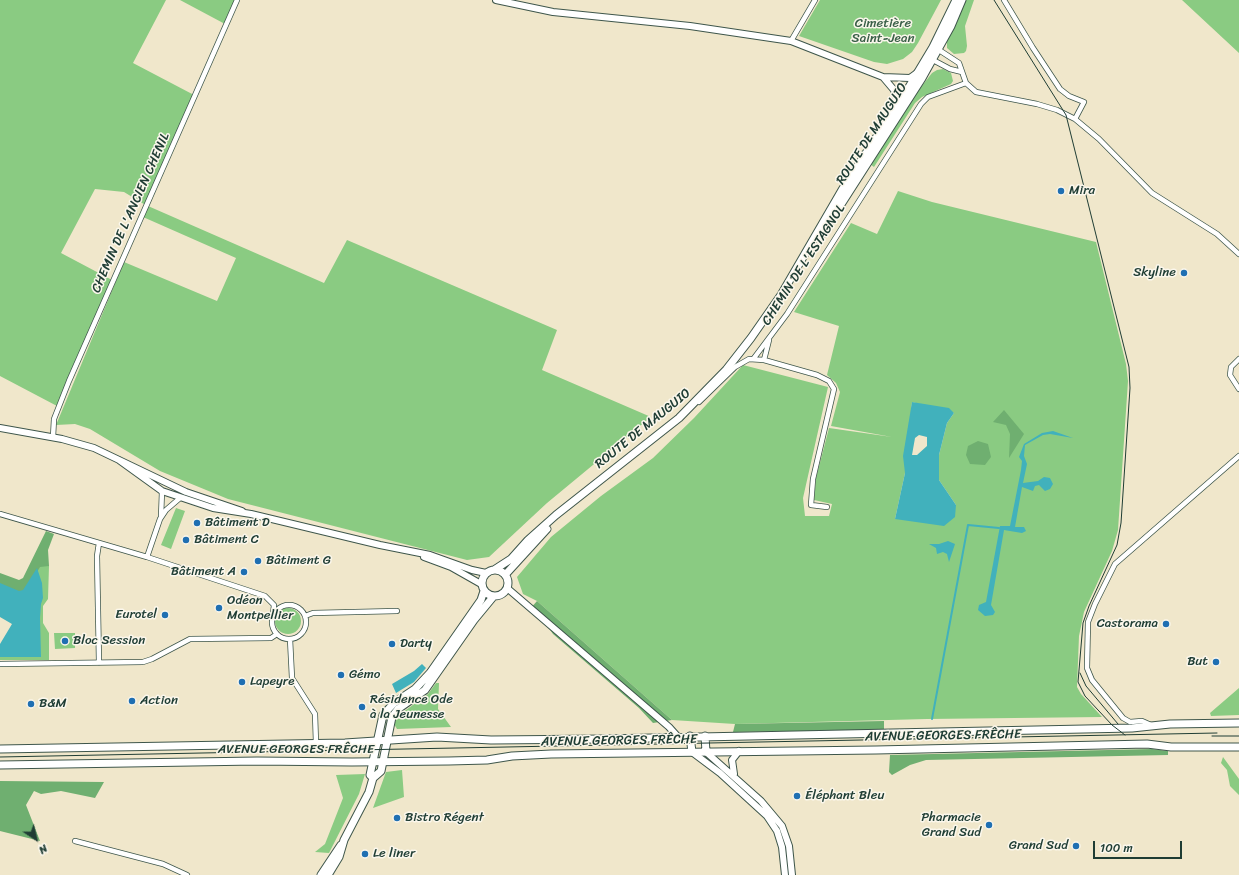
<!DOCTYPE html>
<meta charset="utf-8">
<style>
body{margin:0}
#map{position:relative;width:1239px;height:875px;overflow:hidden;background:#f0e7cb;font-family:Sriracha,sans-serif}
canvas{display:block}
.north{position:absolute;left:16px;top:819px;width:40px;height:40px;-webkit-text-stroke:3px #fbf7ec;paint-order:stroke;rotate:145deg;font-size:11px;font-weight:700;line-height:16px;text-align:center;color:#1f3d34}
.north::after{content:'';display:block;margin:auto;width:14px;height:18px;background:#1f3d34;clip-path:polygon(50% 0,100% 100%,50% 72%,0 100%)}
.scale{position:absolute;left:1093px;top:841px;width:89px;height:18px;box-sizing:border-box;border:2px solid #1f3d34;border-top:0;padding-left:5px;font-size:12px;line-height:14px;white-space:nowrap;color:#1f3d34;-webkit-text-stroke:3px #fbf7ec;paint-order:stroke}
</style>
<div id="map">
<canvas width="1239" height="875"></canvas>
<div class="north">N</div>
<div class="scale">100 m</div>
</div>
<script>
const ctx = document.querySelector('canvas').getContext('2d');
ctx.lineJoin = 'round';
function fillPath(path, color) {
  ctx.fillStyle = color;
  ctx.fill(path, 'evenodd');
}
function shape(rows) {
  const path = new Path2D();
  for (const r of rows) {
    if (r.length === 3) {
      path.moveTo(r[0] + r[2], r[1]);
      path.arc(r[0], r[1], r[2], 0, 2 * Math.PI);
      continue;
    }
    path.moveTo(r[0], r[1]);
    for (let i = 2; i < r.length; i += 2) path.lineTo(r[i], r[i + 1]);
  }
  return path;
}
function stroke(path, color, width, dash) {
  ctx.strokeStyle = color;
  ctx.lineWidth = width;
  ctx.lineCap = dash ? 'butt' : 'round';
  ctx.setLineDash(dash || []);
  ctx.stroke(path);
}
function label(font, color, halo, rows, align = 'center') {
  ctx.font = font + ' Sriracha,sans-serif';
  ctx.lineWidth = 3;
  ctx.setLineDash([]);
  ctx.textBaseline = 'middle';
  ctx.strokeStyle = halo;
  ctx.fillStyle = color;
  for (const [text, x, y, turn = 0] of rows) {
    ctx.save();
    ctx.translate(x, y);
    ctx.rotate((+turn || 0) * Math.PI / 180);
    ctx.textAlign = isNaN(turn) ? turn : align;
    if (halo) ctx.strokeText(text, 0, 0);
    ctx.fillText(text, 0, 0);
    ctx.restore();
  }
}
const green = shape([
 [0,0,166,0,133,63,194,95,148,206,324,283,347,240,557,330,542,370,651,417,547,503,489,557,467,560,228,499,160,471,90,429,75,424,56,425,124,262,217,301,236,258,143,217,147,206,124,192,95,189,61,253,112,280,57,406,0,376],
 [180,0,235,0,225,24],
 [820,0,941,0,918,43,912,52,903,59,887,64,874,62,799,36],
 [965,0,974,0,965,26,967,46,966,51,964,53,954,54,947,48,947,41],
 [1182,0,1239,0,1239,53],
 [943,69,951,73,953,81,951,84,922,97,915,103,874,167,870,164,921,87,932,73,937,70],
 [898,191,932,202,1096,242,1126,364,1128,381,1118,530,1112,551,1084,612,1079,636,1077,687,1081,694,1102,717,927,719,735,724,672,720,537,601,523,594,517,577,551,537,601,496,653,458,694,418,743,365,828,387,803,498,805,516,829,516,832,504,814,500,816,478,829,428,892,437,831,426,840,392,836,383,827,375,839,326,794,312,851,223,877,234],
 [912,402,954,413,947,423,939,455,939,480,956,505,895,519,905,473],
 [176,508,185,511,171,549,161,545],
 [40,565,49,566,48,599,43,606,43,623,49,633,49,660,0,660,0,655],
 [288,621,13],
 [54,633,75,633,75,648,55,649],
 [436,683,439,683,438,709,451,727,397,729,394,724,399,715,428,694],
 [1239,688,1239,715,1211,716,1210,713],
 [1223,757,1239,779,1239,795,1230,786,1227,770,1221,763],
 [402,770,404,797,373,808,386,772],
 [365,774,359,794,329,853,315,852,325,844,343,798,336,775]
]);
const forest = shape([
 [1004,410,1024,434,1009,458,1010,434,1006,425,993,422],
 [978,441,988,444,991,457,985,465,970,464,966,455,968,446],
 [46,531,54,534,48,550,49,566,40,567,25,593,16,592,0,587,0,573,19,580,23,578],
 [537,601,672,720,653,723,639,708,553,634,546,624,530,609],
 [884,721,884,730,733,732,735,724],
 [1152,749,1168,751,1168,755,926,760,910,765,892,775,889,772,890,755],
 [0,781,104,782,95,798,61,791,41,794,34,791,26,805,40,841,0,831]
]);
const water = shape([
 [912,402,949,408,954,413,947,423,939,455,939,480,956,505,955,517,944,526,895,519,905,473,903,456],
 [919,435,927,437,927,446,917,455,912,455,915,438],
 [1053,431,1073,438,1050,434,1043,435,1025,445,1024,456,1027,464,1023,483,1038,481,1044,477,1050,478,1053,484,1050,489,1045,491,1039,485,1035,486,1033,491,1022,487,1015,527,1024,527,1026,531,1022,533,1004,530,991,605,995,612,993,615,985,616,978,610,979,605,986,602,1000,526,1010,526,1021,470,1022,461,1019,457,1024,444,1042,433],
 [948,541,955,544,949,562,947,554,943,552,937,554,936,548,929,544,939,544],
 [37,568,42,583,43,598,41,604,40,618,41,657,0,657,0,644,12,624,0,617,0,583,19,591,23,590],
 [422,664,426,668,414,682,396,693,392,684,414,671]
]);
const stream = shape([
 [932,719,968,525,999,528]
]);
const minor = shape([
 [1004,0,1033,48,1060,89,1069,96,1084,102,1075,119],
 [791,41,815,0],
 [939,50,959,63,966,83,976,92,1037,104,1057,110,1075,119,1099,139,1152,193,1217,234,1239,254],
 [933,60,950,69,962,72],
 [754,358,787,314,921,104,928,97,966,83],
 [1239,359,1231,367,1230,375,1239,389],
 [764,360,769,340],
 [699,402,735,367,749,359,764,360,817,375,829,381,834,389,813,479,811,505,827,507],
 [53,437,54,419,69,381,237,0],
 [0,514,147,557,265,596,274,605,273,614],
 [161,517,162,491],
 [99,543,97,556,99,663],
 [147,557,160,519,166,510,180,498],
 [289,622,17],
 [305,616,313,613,397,611],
 [290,639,292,678,315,714,316,743],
 [0,664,143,662,152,659,190,639,271,638,277,634],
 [1151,725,1142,721,1130,722,1123,718,1092,680,1087,668,1088,622,1095,604,1115,564,1239,456],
 [75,841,163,864,187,875]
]);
const tertiary = shape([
 [496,0,553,12,690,26,791,41,883,77,894,90,897,104],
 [883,77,910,78,917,73],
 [0,428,62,439,94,448,186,492,242,511],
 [119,460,162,491,213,508,251,514,380,545,430,555,472,570,486,573],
 [424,557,451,567,481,584],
 [507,588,669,727,678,737],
 [692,752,720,773,767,816,777,831,782,847,785,875],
 [706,752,761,801,782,826,789,846,792,875],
 [734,774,732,760,739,751]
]);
const secondary = shape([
 [820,237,922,78,951,26,962,0],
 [495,583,13],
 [494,570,511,559,528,540,556,515,679,418,726,370,751,338,781,295,842,190,906,92,933,47,956,0],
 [505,575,547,529],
 [373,778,370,775,383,715,394,703,415,689,430,673,481,600,484,591],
 [321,875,341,845],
 [328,875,339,857,344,840,369,792,373,778,381,771,392,717,398,709,425,690,474,620,493,597]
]);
const primary = shape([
 [690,736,692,752],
 [705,736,706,752],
 [0,749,345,743,437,737,491,740,604,739,1132,728,1170,724,1239,723],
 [0,765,257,761,352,762,449,761,487,760,512,756,551,754,876,750,1147,744,1171,747,1239,747]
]);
const tram = shape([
 [994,0,1066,115,1129,367,1130,388,1121,523,1117,545,1089,606,1083,623,1078,682,1085,696,1112,725,1125,735],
 [1080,673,1086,686,1118,724],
 [1212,736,1239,736],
 [0,757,1217,733]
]);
const markers = [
 [1061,191,4,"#1f6fb2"],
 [1184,273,4,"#1f6fb2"],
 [197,523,4,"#1f6fb2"],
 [186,540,4,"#1f6fb2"],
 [258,561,4,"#1f6fb2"],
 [244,572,4,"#1f6fb2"],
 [219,608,4,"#1f6fb2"],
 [165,615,4,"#1f6fb2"],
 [1166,624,4,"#1f6fb2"],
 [65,641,4,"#1f6fb2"],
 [392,644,4,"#1f6fb2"],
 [1216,662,4,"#1f6fb2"],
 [341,675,4,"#1f6fb2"],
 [242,682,4,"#1f6fb2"],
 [132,701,4,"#1f6fb2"],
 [31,704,4,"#1f6fb2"],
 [362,707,4,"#1f6fb2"],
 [797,796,4,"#1f6fb2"],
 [397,818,4,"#1f6fb2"],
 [989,825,4,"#1f6fb2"],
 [1076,846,4,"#1f6fb2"],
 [365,854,4,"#1f6fb2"]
];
const parkNames = [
 ["Cimetière",883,24],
 ["Saint-Jean",883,39]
];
const streetNames = [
 ["ROUTE DE MAUGUIO",872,134,-57],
 ["CHEMIN DE L'ANCIEN CHENIL",131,213,-66],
 ["CHEMIN DE L'ESTAGNOL",804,265,-57],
 ["ROUTE DE MAUGUIO",643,429,-39],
 ["AVENUE GEORGES FRÊCHE",943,736,-1],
 ["AVENUE GEORGES FRÊCHE",619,741,-1],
 ["AVENUE GEORGES FRÊCHE",296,750]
];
const poiNames = [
 ["Mira",1069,191],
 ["Skyline",1176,273,"right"],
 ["Bâtiment D",205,523],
 ["Bâtiment C",194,540],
 ["Bâtiment G",266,561],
 ["Bâtiment A",236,572,"right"],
 ["Odéon",227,601],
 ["Montpellier",227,616],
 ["Eurotel",157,615,"right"],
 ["Castorama",1158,624,"right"],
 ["Bloc Session",73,641],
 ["Darty",400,644],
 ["But",1208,662,"right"],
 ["Gémo",349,675],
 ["Lapeyre",250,682],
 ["Résidence Ode",370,700],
 ["à la Jeunesse",370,715],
 ["Action",140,701],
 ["B&M",39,704],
 ["Éléphant Bleu",805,796],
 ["Bistro Régent",405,818],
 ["Pharmacie",981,818,"right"],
 ["Grand Sud",981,833,"right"],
 ["Grand Sud",1068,846,"right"],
 ["Le liner",373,854]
];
fillPath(green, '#8acb82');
fillPath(forest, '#6faf70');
fillPath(water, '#41b1bc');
stroke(stream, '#41b1bc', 2);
stroke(minor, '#3e564b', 6);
stroke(tertiary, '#3e564b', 8);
stroke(secondary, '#3e564b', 9);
stroke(primary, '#3e564b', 9);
stroke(minor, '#fff', 4.5);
stroke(tertiary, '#fff', 6);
stroke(secondary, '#fff', 7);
stroke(primary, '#fff', 7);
stroke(tram, '#1f3d34', 1);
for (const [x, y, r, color] of markers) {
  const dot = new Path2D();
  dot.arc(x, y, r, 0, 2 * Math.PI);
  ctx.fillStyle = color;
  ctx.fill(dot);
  stroke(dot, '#fbf7ec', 1.5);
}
label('13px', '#3a6048', '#fbf7ec', parkNames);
label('13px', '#1f3d34', '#fbf7ec', streetNames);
label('13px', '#1f3d34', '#fbf7ec', poiNames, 'left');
</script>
